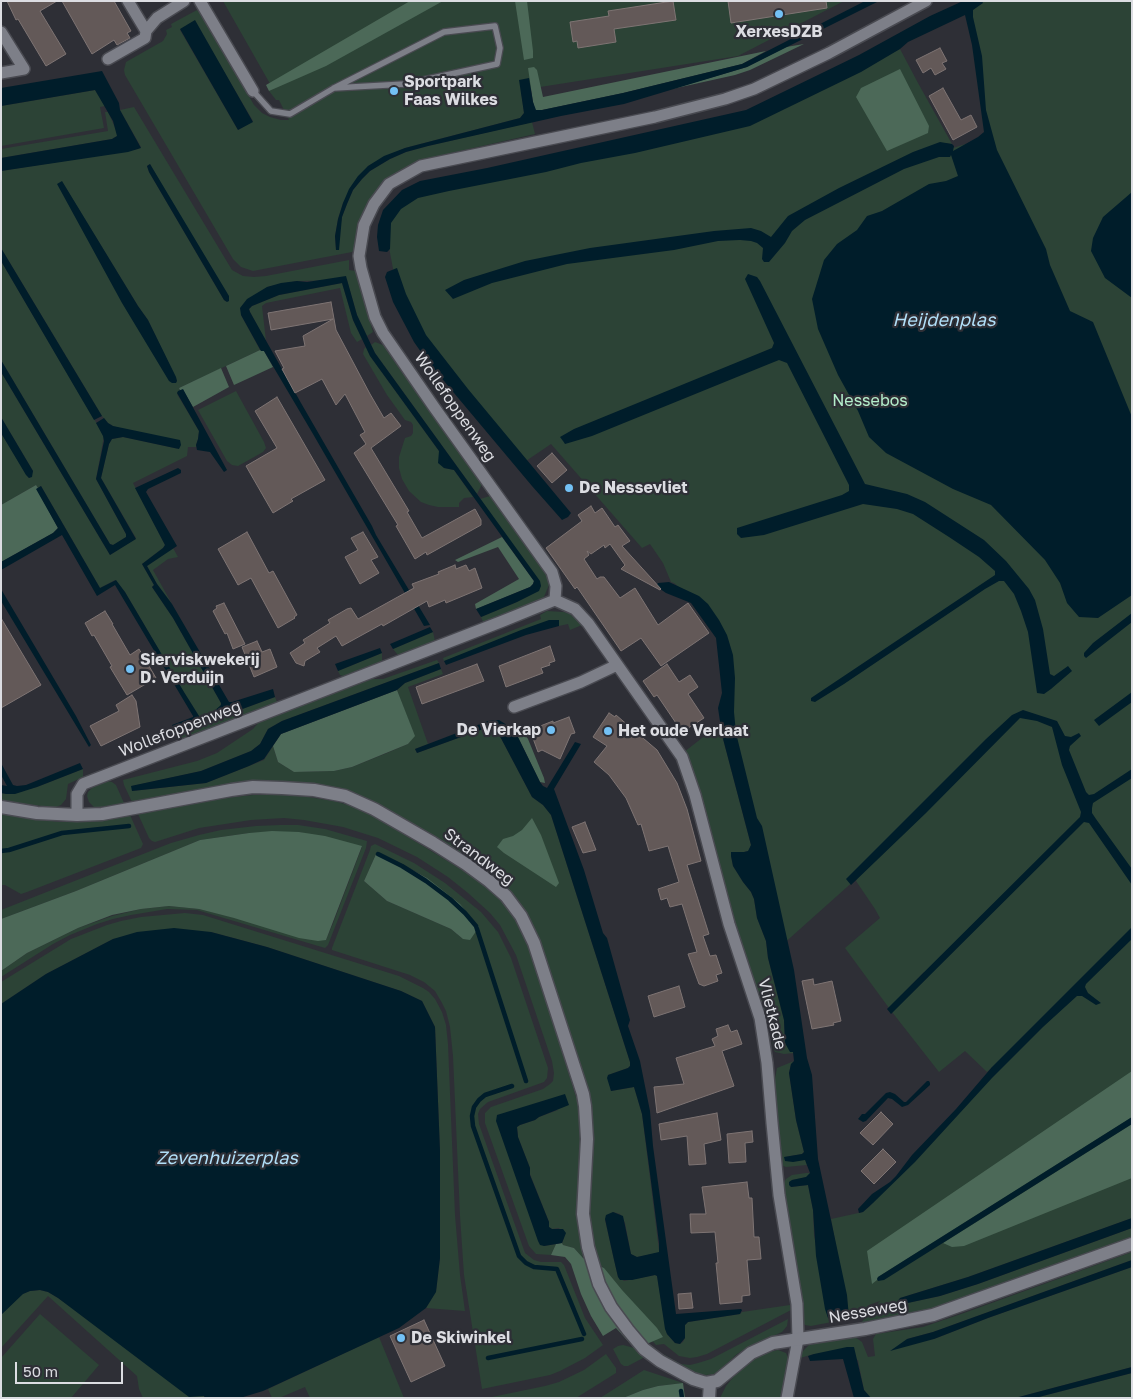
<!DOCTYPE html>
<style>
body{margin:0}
#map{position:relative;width:1133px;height:1399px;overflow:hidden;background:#2e2f36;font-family:"Golos Text",sans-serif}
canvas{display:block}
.frame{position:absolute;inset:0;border:2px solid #dcdde2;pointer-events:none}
.scale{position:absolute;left:15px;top:1362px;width:108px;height:22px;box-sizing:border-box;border:2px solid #dcdde2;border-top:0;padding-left:6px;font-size:15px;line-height:18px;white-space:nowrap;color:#dcdde2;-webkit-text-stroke:4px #2e2f36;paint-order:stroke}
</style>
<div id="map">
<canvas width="1133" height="1399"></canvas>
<div class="frame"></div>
<div class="scale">50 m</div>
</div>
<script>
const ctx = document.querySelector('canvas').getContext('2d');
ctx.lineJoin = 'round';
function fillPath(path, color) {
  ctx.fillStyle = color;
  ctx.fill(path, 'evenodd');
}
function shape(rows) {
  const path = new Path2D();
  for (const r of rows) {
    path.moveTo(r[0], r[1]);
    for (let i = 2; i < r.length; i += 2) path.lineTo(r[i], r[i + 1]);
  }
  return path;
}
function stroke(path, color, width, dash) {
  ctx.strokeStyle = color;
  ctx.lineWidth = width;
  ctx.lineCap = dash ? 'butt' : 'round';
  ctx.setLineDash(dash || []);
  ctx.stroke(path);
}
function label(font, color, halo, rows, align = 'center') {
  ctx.font = font + ' "Golos Text",sans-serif';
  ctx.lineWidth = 4.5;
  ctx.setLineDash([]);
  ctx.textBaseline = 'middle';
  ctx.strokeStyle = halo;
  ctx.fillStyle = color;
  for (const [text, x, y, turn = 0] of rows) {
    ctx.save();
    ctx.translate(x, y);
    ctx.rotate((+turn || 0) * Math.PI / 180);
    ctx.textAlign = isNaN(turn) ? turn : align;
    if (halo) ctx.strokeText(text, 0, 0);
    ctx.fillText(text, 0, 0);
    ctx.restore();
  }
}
const green = shape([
 [223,1,844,1,738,56,521,90,524,113,520,118,405,148,368,166,343,203,338,219,335,236,336,250,342,217,347,204,353,190,362,179,370,171,390,159,406,152,428,146,532,122,535,134,438,156,411,166,382,185,371,198,365,209,359,225,354,249,352,252,253,271,241,267,233,259,125,75,124,70,126,62,163,41,167,34,166,30,172,27,171,24,197,10,203,16,254,105,262,113,270,117,281,120,289,120,279,100,276,100,269,91,273,89],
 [194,21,253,121,238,130,180,30],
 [982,1,1132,1,1132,1218,968,1277,900,1298,903,1304,940,1296,978,1284,1132,1228,1132,1240,936,1309,859,1325,880,1301,869,1305,858,1316,855,1318,852,1319,849,1317,831,1219,863,1212,869,1207,995,1070,992,1067,987,1072,965,1051,939,1072,892,1012,928,977,924,972,889,1008,845,948,880,918,875,909,856,881,857,879,856,879,781,946,734,754,730,672,712,615,674,583,671,582,663,563,650,544,642,548,551,444,526,461,401,311,384,221,406,194,745,120,900,49,918,83,952,144,943,143,947,150,987,137,969,16,973,10],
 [95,90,105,106,100,107,104,128,1,146,1,106],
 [134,107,232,270,243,276,254,277,266,276,349,260,349,270,356,271,373,332,367,336,357,315,347,280,297,281,267,287,241,315,260,350,179,388,180,390,177,394,199,431,198,439,196,445,196,447,188,447,187,456,133,483,165,545,163,548,142,564,154,585,152,587,173,618,221,703,218,718,275,697,277,702,181,739,179,734,204,724,184,693,125,592,115,580,100,588,41,486,38,488,36,485,1,505,1,433,29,478,33,471,1,417,1,372,110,555,136,538,101,478,109,444,112,439,123,437,179,449,113,426,108,423,102,416,1,248,1,171,138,149,141,147,120,110],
 [150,164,227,302,224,300,149,172,147,166],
 [62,182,138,306,148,320,177,381],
 [105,112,108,112,117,132,117,136,112,139,1,158,1,149,108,131],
 [1,261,104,436,96,479,126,534,126,537,116,544,113,545,110,544,1,360],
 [342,283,353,320,362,339,357,342,351,333,340,288,266,303,262,306,266,341,250,312,249,309,252,306,279,295],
 [375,342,383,345,403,374,409,376,416,385,416,391,482,484,477,494,375,353,371,345],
 [366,347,370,356,439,451,444,468,454,470,473,497,464,498,459,503,459,507,438,507,429,505,421,502,409,491,402,479,399,468,399,457,405,438,411,436,413,433,413,425,411,422,405,420,387,395,363,354,364,349],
 [236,391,264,442,266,448,263,452,238,466,232,465,227,461,198,410],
 [490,496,543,568,547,577,549,585,543,599,484,624,481,617,517,602,541,586,480,499],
 [173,548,178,557,168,559,153,570,172,604,212,674,172,604,157,584,147,566],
 [547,611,564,612,570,614,582,625,570,630,568,624,559,626,559,620,444,661,443,658,541,619,540,615],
 [433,632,435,641,398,655,393,649],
 [382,653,382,661,343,676,340,675,338,671],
 [437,660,439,663,282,721,268,729,260,744,251,751,201,771,132,786,132,791,206,783,264,760,273,746,278,762,294,772,334,771,352,767,387,753,408,744,414,736,397,690,405,683,441,669,443,674,408,687,428,744,415,749,417,753,494,725,532,797,543,805,551,815,630,1062,630,1066,628,1068,608,1075,611,1091,634,1087,642,1114,659,1250,659,1253,637,1257,631,1254,625,1223,620,1214,613,1212,605,1220,618,1277,624,1281,655,1275,657,1276,667,1334,675,1343,680,1344,683,1342,685,1338,685,1325,688,1322,740,1314,742,1312,790,1305,791,1310,707,1354,697,1357,690,1358,679,1356,664,1344,656,1345,624,1309,604,1268,600,1265,594,1246,589,1212,593,1139,592,1114,589,1095,540,942,532,923,520,904,510,894,386,809,356,794,312,785,132,802,124,785,123,780,197,761,217,753,253,729,260,721,372,679,383,679],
 [720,724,722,735,751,845,749,851,744,852,736,852,731,856,733,866,743,882,751,892,754,899,757,918,766,941,768,958,784,1020,785,1043,794,1053,784,1054,775,1052,774,1050,767,1020,739,936,700,793,694,775,684,752],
 [83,769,83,777,68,784,66,799,61,805,54,808,1,800,1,793,6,794,37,787],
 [107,781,112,782,116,785,124,803,95,808,89,802,87,796,88,792,92,788],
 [253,795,284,795,308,797,334,801,362,809,469,874,486,887,502,901,514,918,521,928,534,961,579,1107,582,1138,577,1214,583,1258,574,1248,563,1245,562,1243,564,1238,559,1228,552,1229,549,1227,549,1222,530,1174,530,1168,518,1137,517,1127,520,1125,535,1120,539,1117,558,1110,497,1115,544,1246,556,1244,551,1255,536,1254,529,1246,485,1123,485,1113,491,1107,543,1089,550,1084,553,1081,554,1073,552,1061,516,955,500,925,490,913,468,893,448,877,417,857,378,838,343,827,304,820,284,818,251,820,199,828,155,842,152,841,149,838,138,814,216,799],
 [1,813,34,819,60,822,103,820,130,815,143,844,141,848,27,892,21,894,5,885,1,885],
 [280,825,298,825,325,829,367,841,366,848,328,945,325,948,197,910,167,909,131,915,113,919,97,924,70,935,53,944,1,977,1,971,27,953,78,928,112,916,141,909,169,906,199,909,326,940,334,921,362,847,299,832,249,833,200,840,76,891,1,919,1,910,171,843,199,835,221,830,256,826],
 [375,844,414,863,445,883,481,912,498,932,511,958,548,1068,547,1078,544,1082,488,1102,480,1109,478,1114,479,1124,525,1253,534,1260,541,1262,561,1262,564,1265,585,1318,603,1345,585,1358,560,1371,550,1375,482,1389,464,1275,460,1216,453,1056,450,1027,446,1011,442,1003,435,991,424,982,410,975,332,950,332,948,370,850,371,846],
 [377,852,404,865,427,878,463,939,451,929,387,901,364,881],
 [185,913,203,915,399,976,423,988,429,992,435,999,442,1012,446,1025,448,1044,455,1215,460,1275,465,1311,426,1308,436,1291,440,1258,440,1151,435,1027,422,1001,401,991,267,947,211,932,113,939,46,974,1,1004,1,982,71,939,107,925,121,921,141,917],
 [794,1061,791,1064,789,1073,796,1120,804,1152,802,1154,785,1157,806,1160,807,1165,786,1167,781,1165,774,1084,777,1068],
 [806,1173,810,1173,807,1177,792,1180,791,1187,808,1185,813,1210,814,1235,830,1319,837,1320,837,1321,811,1326,805,1325,802,1322,783,1184,786,1179,792,1175],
 [1132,1252,1132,1260,933,1332,907,1339,934,1339,988,1318,1132,1267,1132,1367,1015,1398,871,1398,864,1390,858,1360,814,1354,800,1358,801,1353,809,1345,855,1337,862,1342,868,1357,875,1356,873,1339,876,1334,923,1327,964,1313],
 [40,1290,48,1292,58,1298,204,1396,204,1398,143,1398,139,1389,137,1376,48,1296,1,1348,1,1315,22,1294,30,1291],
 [40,1314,99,1365,71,1398,1,1398,1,1358],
 [788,1319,787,1326,782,1332,750,1346,737,1354,720,1370,714,1374,706,1375,697,1374,686,1369,660,1354,663,1354,681,1364,690,1365,698,1363,711,1359],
 [379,1337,404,1398,310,1398,305,1387,279,1398,272,1398,268,1389],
 [623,1345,638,1349,643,1355,643,1358,628,1366,624,1366,621,1364,613,1349,618,1346],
 [778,1350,786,1353,789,1360,782,1398,720,1398,726,1386,744,1364,768,1352],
 [606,1354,616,1368,616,1373,576,1398,487,1398,545,1386,559,1382,584,1370],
 [644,1370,683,1383,658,1386,643,1390,623,1398,600,1398],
 [1132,1373,1132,1398,1035,1398]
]);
const forest = shape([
 [410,1,443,1,326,66,269,91,266,85],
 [515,1,527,1,533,51,533,58,524,60],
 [804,44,750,70,735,75,672,89,747,67,786,47],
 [766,51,742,64,623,93,542,110,535,110,533,102,528,68,534,67,537,70,543,97],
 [900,69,929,126,928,133,887,151,856,97,861,88],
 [260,350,262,351,264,351,273,367,234,385,226,366],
 [221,368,229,387,193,407,183,390,180,390,179,388],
 [36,485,38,488,37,489,58,528,53,533,1,562,1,505],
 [502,537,531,577,534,581,533,584,530,587,476,609,475,604,519,579,498,547,458,562,455,560],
 [397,690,415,736,408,744,352,767,334,771,294,772,278,762,273,746,281,734],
 [518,730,522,730,528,739,544,778,545,783,540,782,517,735],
 [532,818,541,835,559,883,556,887,504,853,497,847,503,839,513,836,522,830],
 [272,831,299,832,325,836,362,846,326,940,318,941,299,938,234,918,199,909,169,906,141,909,112,915,78,928,27,953,1,971,1,919,76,891,200,840,249,833],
 [377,852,390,858,427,878,460,904,479,927,470,940,463,939,451,929,387,901,364,881],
 [1132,1071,1132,1117,878,1277,877,1280,872,1284,867,1251],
 [1132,1124,1132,1178,964,1246,952,1247,943,1243],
 [562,1243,563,1245,574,1248,583,1258,604,1268,622,1290,657,1328,663,1337,635,1349,616,1328,603,1336,591,1316,581,1294,571,1264,565,1257,551,1255,556,1244],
 [683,1383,685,1398,623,1398,643,1390,658,1386]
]);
const water = shape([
 [865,1,879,1,747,67,624,104,561,116,428,146,406,152,390,159,370,171,362,179,353,190,347,204,342,217,339,250,336,250,335,236,338,219,343,203,349,189,358,176,368,166,384,156,405,148,520,118,524,113,519,80,529,78,533,102,536,110,542,110,623,93,742,64],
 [963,1,982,1,983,3,973,10,973,17,982,56,986,110,997,150,1046,249,1050,265,1070,311,1093,322,1132,417,1132,595,1098,618,1079,617,1067,603,1060,583,1045,560,991,505,953,489,886,453,869,437,858,411,838,375,818,329,812,299,824,260,837,244,857,230,867,216,882,211,929,184,946,181,958,176,951,155,950,157,939,157,904,169,805,220,792,231,785,243,769,262,764,262,762,259,763,248,757,243,751,241,740,240,718,241,674,250,567,264,492,283,453,299,445,290,464,280,525,261,590,248,714,231,751,228,761,231,771,237,788,216,839,188,913,152,940,142,952,144,954,146,953,151,978,137,984,132,972,45,965,15,908,42,900,49,861,72,750,126,635,153,581,163,546,172,449,191,418,198,401,209,391,223,390,249,387,252,379,251,377,237,378,225,383,210,402,190,420,181,487,168,746,110,859,55,930,16],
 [195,20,253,122,238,130,180,29],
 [102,71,119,103,120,110,141,148,128,152,1,171,1,158,112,139,117,136,113,121,95,90,1,106,1,88],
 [150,164,229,296,229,301,227,302,224,300,149,172,147,166],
 [62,181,138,306,148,320,176,377,177,381,176,383,172,383,169,381,122,303,57,184],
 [1132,192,1132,298,1105,278,1091,251,1093,238,1103,217],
 [1,248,102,416,94,420,1,261],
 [397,268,406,294,426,335,468,389,571,513,568,517,562,520,532,486,428,362,414,342,393,302,385,277,387,272],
 [748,274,757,277,760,281,865,484,907,494,925,502,984,540,1006,561,1029,589,1035,600,1043,629,1050,674,1054,676,1068,666,1072,671,1051,689,1044,694,1037,693,1028,632,1021,611,1014,594,1004,581,999,581,985,589,844,684,815,702,811,701,811,698,995,575,995,571,979,557,949,537,913,514,897,509,863,504,764,535,741,538,737,534,737,528,842,495,849,491,849,485,787,363,779,360,769,364,592,436,565,444,563,441,560,437,574,429,772,348,774,343,745,279],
 [346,276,357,315,375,353,540,581,541,586,539,591,517,602,481,617,476,609,530,587,533,584,534,581,454,470,444,468,438,463,439,451,370,356,353,320,342,283,279,295,252,306,249,309,250,312,301,403,372,526,376,535,430,625,424,626,313,434,264,351,261,351,241,315,240,308,247,299,267,287,281,283,297,281,307,282],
 [1,360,110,544,113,545,126,537,126,534,96,479,104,441,103,436,96,423,104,418,108,423,113,426,180,440,181,445,179,449,123,437,112,439,109,444,101,478,136,539,110,555,1,372],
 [183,389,227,470,224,472,210,452,197,450,196,445,198,439,199,431,177,393,178,391],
 [1,417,33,471,32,477,29,478,26,475,1,433],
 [178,468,181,470,181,473,148,489,146,492,177,546,147,566,157,584,172,604,229,702,232,702,273,689,275,697,218,718,213,712,221,705,221,703,173,618,152,587,154,585,142,564,163,548,165,545,135,488],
 [41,486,100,588,116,580,125,592,184,692,204,724,179,734,172,725,193,717,193,716,115,585,97,596,62,535,1,570,1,562,53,533,58,528,36,489],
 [669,582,699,596,708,604,719,620,727,635,733,655,735,678,734,712,736,733,757,818,762,826,794,970,807,1058,812,1075,818,1159,847,1295,849,1317,837,1320,830,1319,828,1318,825,1309,816,1256,813,1210,808,1185,791,1187,789,1185,789,1182,792,1180,806,1177,810,1173,805,1160,793,1162,785,1161,784,1157,802,1154,804,1152,796,1120,789,1073,791,1064,794,1061,793,1052,790,1052,785,1043,784,1020,768,958,766,941,757,918,754,899,751,892,743,882,733,866,731,856,731,852,744,852,748,851,751,845,722,735,718,708,722,693,716,638,691,603,666,593,656,586,658,583],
 [1,589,76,716,91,745,89,747,1,601],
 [1132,613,1132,622,1086,658,1084,656,1084,653,1093,643],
 [549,620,559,620,559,626,526,635,446,665,444,661,521,630],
 [430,627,433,632,393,649,390,644],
 [380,648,382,653,338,671,335,664],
 [439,663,441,669,405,683,397,690,281,734,264,759,249,766,206,783,132,791,131,786,201,771,251,751,260,744,268,729,282,721],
 [1132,692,1132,702,1099,726,1094,720],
 [1023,710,1057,721,1065,736,1071,737,1079,733,1081,736,1070,746,1069,750,1086,792,1089,795,1094,794,1132,769,1132,778,1093,803,1092,808,1092,813,1096,819,1132,869,1132,885,1089,823,1084,822,891,1014,887,1009,895,1001,1080,817,1081,812,1062,765,1052,727,1037,721,1020,718,926,813,851,885,846,879,986,739,1012,715],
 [499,720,510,727,517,735,540,782,543,786,547,788,575,742,581,744,554,789,584,870,603,933,607,938,630,1020,628,1026,640,1061,650,1111,653,1146,676,1314,741,1309,742,1310,740,1314,688,1322,685,1325,685,1338,680,1344,675,1343,667,1334,665,1329,657,1276,655,1275,632,1280,620,1280,618,1277,614,1260,605,1219,606,1215,613,1212,623,1216,631,1254,637,1257,659,1252,659,1243,649,1166,642,1114,634,1087,611,1091,607,1078,608,1075,628,1068,630,1066,630,1062,551,815,543,805,532,797,494,725,417,753,415,749,488,721],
 [1,763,13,785,17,786,26,785,80,763,83,769,37,787,15,794,6,794,1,793,1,785,7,786,1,775],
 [1132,927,1132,939,1086,984,1085,987,1088,993,1101,1003,1096,1005,1082,996,1077,996,1043,1027,992,1078,915,1162,873,1203,863,1212,859,1213,858,1209,872,1194,890,1182,896,1176,912,1155,956,1109,992,1067],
 [174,928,211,932,267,947,401,991,422,1001,435,1027,440,1151,440,1258,436,1292,426,1308,399,1328,263,1391,240,1398,205,1398,204,1396,189,1397,58,1298,48,1292,40,1290,30,1291,23,1294,1,1315,1,1004,46,974,113,939,137,932],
 [927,1081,929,1081,930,1083,930,1085,908,1105,902,1107,892,1099,888,1098,866,1121,863,1122,858,1119,862,1114,865,1114,886,1093,890,1092,895,1094,904,1102,906,1102],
 [565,1094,569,1105,539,1117,535,1120,520,1125,517,1127,518,1137,530,1168,530,1175,549,1222,549,1227,552,1229,563,1229,566,1233,562,1243,544,1246,540,1245,538,1241,496,1121,497,1115],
 [1132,1117,1132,1124,884,1280,878,1281,877,1279,878,1277],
 [1132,1218,1132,1228,978,1284,940,1296,903,1304,897,1302,900,1298,968,1277],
 [1132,1260,1132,1267,988,1318,934,1339,890,1351,907,1339,933,1332],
 [847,1347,854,1347,864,1390,871,1398,854,1398,843,1359,810,1361,808,1356,814,1354],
 [1132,1367,1132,1373,1035,1398,1015,1398]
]);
const stream = shape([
 [1,851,9,850,62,833,129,826],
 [378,854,402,866,426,881,450,899,465,913,476,926,526,1081],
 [512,1086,485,1095,479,1100,474,1107,472,1116,473,1126,519,1256,526,1263,534,1267,557,1269,584,1334],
 [488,1358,582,1339],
 [681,1391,682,1398]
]);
const building = shape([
 [7,1,57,1,40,11,66,54,46,66,18,19,16,20,7,1],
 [62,1,114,1,131,31,127,33,130,38,117,45,114,40,92,54,62,1],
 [673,1,676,20,614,29,616,42,578,48,577,41,573,42,570,22,609,16,608,11,673,1],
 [728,1,826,1,827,8,731,23,728,1],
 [940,48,947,61,942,63,946,69,935,75,931,68,923,73,916,60,940,48],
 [943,88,961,120,971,115,977,127,953,140,929,96,943,88],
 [331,302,336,330,370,394,384,418,391,413,401,426,371,448,409,511,407,512,422,538,475,509,481,520,481,525,427,555,426,552,415,559,396,526,398,525,354,453,366,444,360,435,365,432,345,394,336,405,322,379,295,393,282,369,284,368,275,351,305,346,303,336,333,319,271,330,268,313,331,302],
 [277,397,325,480,291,499,293,501,273,513,246,466,277,448,255,411,277,397],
 [552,453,567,470,552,483,537,466,552,453],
 [591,506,595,513,602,508,615,527,618,525,630,541,622,546,661,589,660,590,621,569,625,565,610,544,605,548,604,545,591,554,587,551,589,555,584,559,597,579,600,577,604,577,620,598,635,588,658,625,688,603,709,633,661,666,641,638,621,651,577,587,575,589,546,548,582,521,578,515,591,506],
 [247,532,269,573,273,571,297,615,294,617,295,618,278,628,251,578,238,585,218,549,247,532],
 [363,532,378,557,371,560,379,573,360,584,345,557,358,550,351,538,363,532],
 [455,565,456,569,466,565,469,571,475,568,482,588,446,603,445,600,429,607,427,601,383,626,382,624,342,646,336,636,317,648,320,652,305,661,304,666,296,663,290,653,305,643,303,640,330,623,328,620,347,609,351,608,358,619,414,588,412,584,439,574,438,572,455,565],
 [224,603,245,644,233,649,227,633,225,634,213,611,217,608,216,606,224,603],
 [105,611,113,624,112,624,130,655,139,649,156,678,127,695,110,667,112,666,94,635,92,636,85,623,105,611],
 [1,618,41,685,1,708,1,618],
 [257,641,262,652,270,649,277,667,254,677,242,647,257,641],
 [550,646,555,661,549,663,550,665,541,668,543,673,506,687,499,666,550,646],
 [477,664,484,681,422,704,416,687,477,664],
 [667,664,679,682,690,675,698,687,688,694,704,718,682,732,657,695,654,697,643,681,667,664],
 [132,695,136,701,140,727,101,746,90,726,119,711,116,705,132,695],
 [609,713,615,717,616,715,657,750,677,783,687,809,701,861,687,865,709,934,703,936,710,956,716,955,722,973,716,975,718,981,704,986,699,984,688,954,697,952,682,904,670,907,667,898,661,900,658,889,679,882,668,846,649,851,641,824,638,825,626,798,609,775,594,762,607,746,593,737,609,713],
 [569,717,575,733,571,734,560,759,542,750,538,752,530,730,553,721,553,723,569,717],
 [585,822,596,850,583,853,572,827,585,822],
 [813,979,814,985,832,981,841,1021,833,1023,834,1025,812,1029,802,981,813,979],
 [679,986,685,1007,654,1017,648,996,679,986],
 [728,1025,731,1032,737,1030,742,1044,722,1051,734,1086,657,1113,654,1087,684,1084,676,1058,715,1046,712,1039,718,1036,716,1029,728,1025],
 [881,1112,893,1124,873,1145,860,1133,881,1112],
 [717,1113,721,1140,704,1144,706,1164,689,1165,687,1136,661,1140,659,1124,717,1113],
 [752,1131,753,1142,745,1143,746,1162,729,1163,727,1134,752,1131],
 [883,1149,896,1162,874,1184,861,1171,883,1149],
 [747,1182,749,1198,752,1198,754,1237,759,1237,761,1259,747,1260,750,1295,742,1296,742,1302,720,1304,716,1263,718,1263,715,1232,691,1233,690,1214,706,1214,702,1187,747,1182],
 [691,1293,693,1308,679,1309,678,1294,691,1293],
 [424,1320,445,1366,411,1382,390,1336,424,1320]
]);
const service = shape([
 [253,91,271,111,290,114,334,88,444,32,495,26,500,48,497,64,405,84,334,88]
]);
const minor = shape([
 [200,1,253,91],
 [146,31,157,18,184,1],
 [1,32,24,69,1,73],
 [108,59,145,38,146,31,128,1],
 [555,600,556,586,552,572,434,407,383,333,375,317,361,268,359,256,364,225,374,204,389,184,421,166,655,117,725,99,754,89,829,53,926,1],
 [555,600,575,609,588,623,682,757,695,795,729,924,760,1018,767,1063,772,1123,779,1195,797,1304,798,1339,787,1398],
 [514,707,581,682,617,665],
 [77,815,77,794,83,784,503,621,555,600]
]);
const tertiary = shape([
 [1,807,37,813,77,815,102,814,231,790,253,787,282,788,314,790,345,796,374,809,433,843,466,864,489,881,506,896,521,916,534,943,583,1094,585,1106,587,1139,583,1214,588,1247,599,1284,611,1307,628,1330,644,1349,660,1361,693,1379,706,1383,717,1381,751,1353,773,1343,865,1329,933,1315,1132,1244],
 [709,1398,710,1383]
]);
const markers = [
 [779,14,5,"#73c1f5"],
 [394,91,5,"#73c1f5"],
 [569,488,5,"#73c1f5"],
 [130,669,5,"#73c1f5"],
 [551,730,5,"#73c1f5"],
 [608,731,5,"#73c1f5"],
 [401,1338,5,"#73c1f5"]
];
const poiNames = [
 ["XerxesDZB",779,32,"center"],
 ["Sportpark",404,82],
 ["Faas Wilkes",404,100],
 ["De Nessevliet",579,488],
 ["Sierviskwekerij",140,660],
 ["D. Verduijn",140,678],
 ["De Vierkap",541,730,"right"],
 ["Het oude Verlaat",618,731],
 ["De Skiwinkel",411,1338]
];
const parkNames = [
 ["Nessebos",870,401]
];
const streetNames = [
 ["Wollefoppenweg",455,407,55],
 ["Wollefoppenweg",180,729,-21],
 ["Strandweg",479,857,37],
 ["Vlietkade",772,1014,76],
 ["Nesseweg",868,1311,-10]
];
const waterNames = [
 ["Heijdenplas",944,320],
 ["Zevenhuizerplas",227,1158]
];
fillPath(green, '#2c4336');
fillPath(forest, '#4c6958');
fillPath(water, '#001d2a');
stroke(stream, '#001d2a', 4.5);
fillPath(building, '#635958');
stroke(building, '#7e7473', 1);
stroke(service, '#494a51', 8);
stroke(minor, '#494a51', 14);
stroke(tertiary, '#494a51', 15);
stroke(service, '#7d7f88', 5.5);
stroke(minor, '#7d7f88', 11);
stroke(tertiary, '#7d7f88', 12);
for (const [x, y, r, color] of markers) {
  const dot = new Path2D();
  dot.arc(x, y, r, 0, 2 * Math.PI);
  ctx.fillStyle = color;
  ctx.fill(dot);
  stroke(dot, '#2e2f36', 2);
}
label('bold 16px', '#dcdde2', '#2e2f36', poiNames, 'left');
label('16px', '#b4edcb', '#2e2f36', parkNames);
label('16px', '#dcdde2', '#2e2f36', streetNames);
label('italic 18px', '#b1dff8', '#2e2f36', waterNames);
</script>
